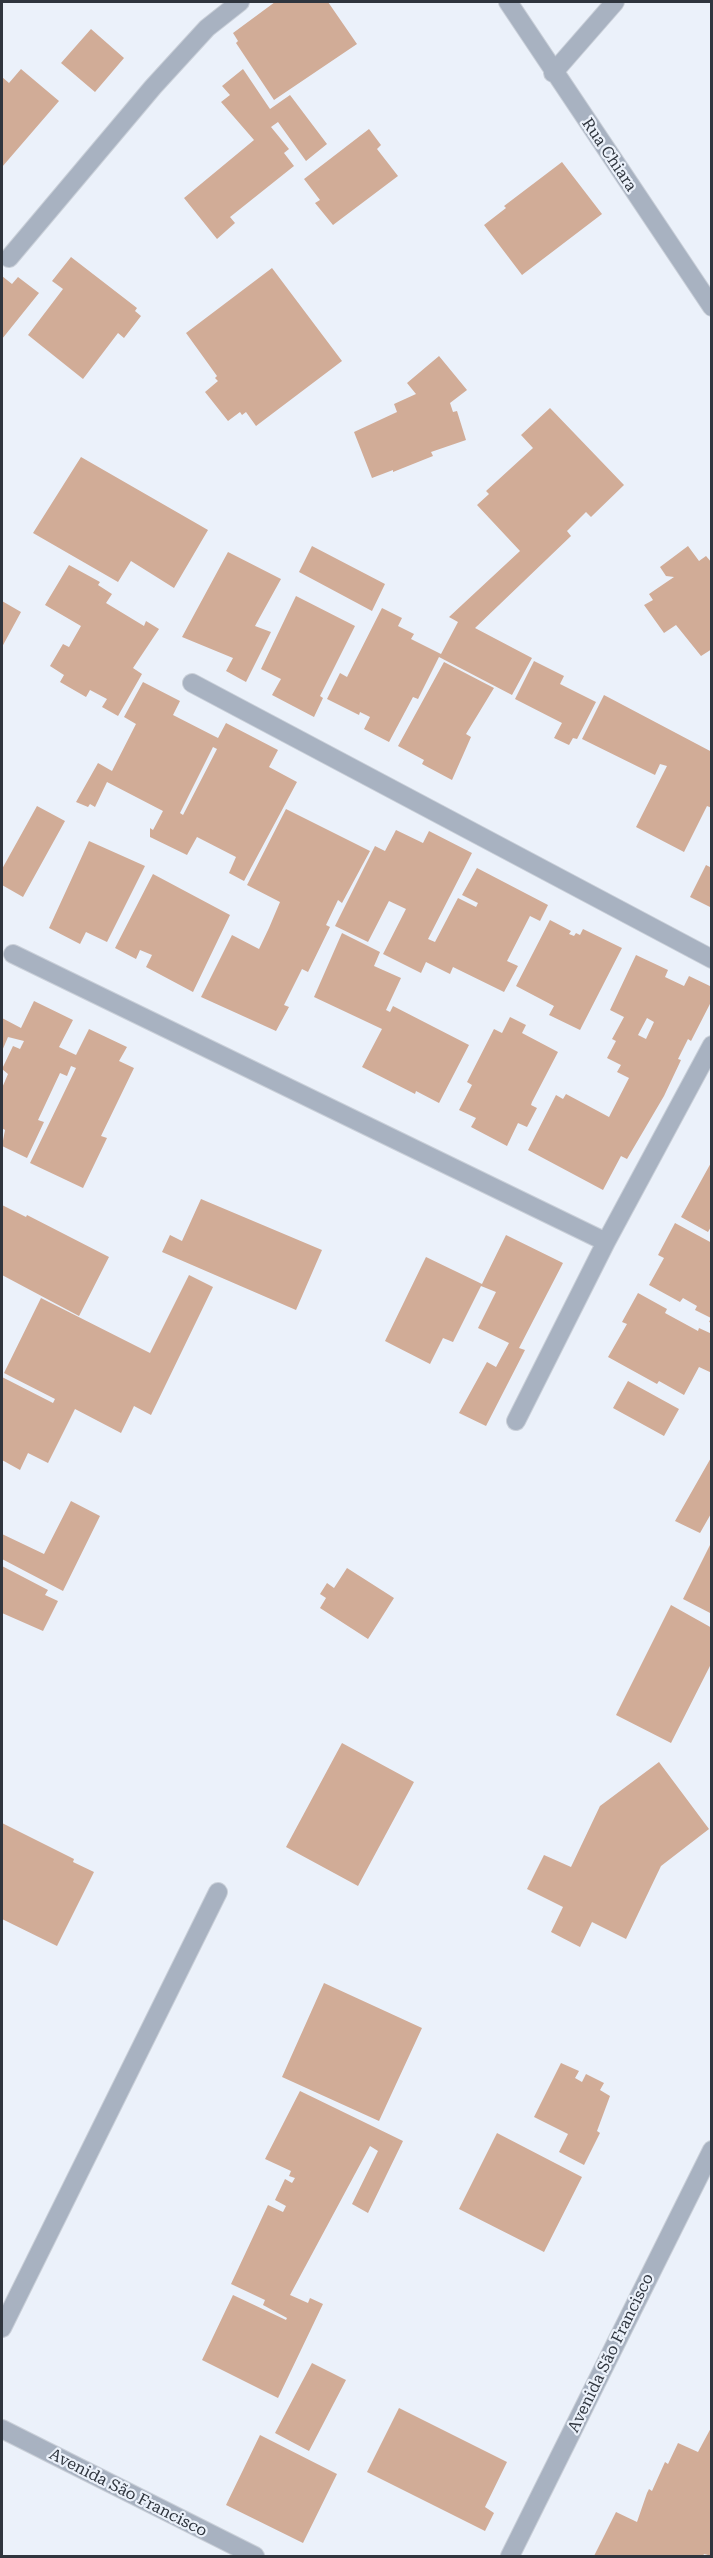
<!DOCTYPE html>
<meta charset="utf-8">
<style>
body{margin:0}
#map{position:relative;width:713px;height:2558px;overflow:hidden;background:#ebf1fa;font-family:"Roboto Serif",serif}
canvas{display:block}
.frame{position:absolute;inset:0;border:3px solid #2f353e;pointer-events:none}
</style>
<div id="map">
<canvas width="713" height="2558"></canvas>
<div class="frame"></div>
</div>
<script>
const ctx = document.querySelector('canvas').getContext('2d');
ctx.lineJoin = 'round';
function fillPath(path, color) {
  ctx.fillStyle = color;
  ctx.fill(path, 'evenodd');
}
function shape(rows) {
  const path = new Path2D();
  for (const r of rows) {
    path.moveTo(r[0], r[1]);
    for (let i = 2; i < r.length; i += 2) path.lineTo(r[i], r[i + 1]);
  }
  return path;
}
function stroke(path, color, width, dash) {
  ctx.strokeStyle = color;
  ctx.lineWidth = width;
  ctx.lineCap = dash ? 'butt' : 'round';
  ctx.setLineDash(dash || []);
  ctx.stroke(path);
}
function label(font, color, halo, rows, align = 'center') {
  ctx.font = font + ' "Roboto Serif",serif';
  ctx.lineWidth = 4.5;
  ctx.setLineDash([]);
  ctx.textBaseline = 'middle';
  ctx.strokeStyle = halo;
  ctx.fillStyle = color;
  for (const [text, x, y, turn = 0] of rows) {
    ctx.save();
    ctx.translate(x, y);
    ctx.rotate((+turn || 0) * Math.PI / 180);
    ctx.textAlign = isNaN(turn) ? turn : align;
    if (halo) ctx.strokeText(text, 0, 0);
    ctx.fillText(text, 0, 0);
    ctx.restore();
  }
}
const building = shape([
 [275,2,328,2,357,44,274,100,236,43,238,41,233,33],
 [91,29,124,58,95,92,61,63],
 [21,69,59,101,2,167,2,77,9,83],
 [243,69,270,109,290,95,327,144,306,161,278,122,271,127,289,149,284,153,294,166,230,217,235,223,217,239,184,198,254,140,221,102,230,95,222,86],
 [369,129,381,145,377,149,398,176,333,225,315,203,320,200,304,179],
 [562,162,602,214,522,275,484,225,506,208,504,206],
 [71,257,137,308,135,311,141,316,124,338,118,333,83,379,28,335,63,289,52,281],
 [272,268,342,361,256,426,246,412,242,415,240,412,228,421,205,392,218,381,215,378,217,376,186,333],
 [2,276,12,284,18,277,39,293,2,339],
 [439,356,467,390,450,403,453,412,457,411,466,440,431,452,433,456,393,472,393,470,372,478,354,432,397,412,394,404,416,394,407,383],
 [550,408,624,485,591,517,586,512,567,531,571,536,475,628,532,658,512,695,439,657,418,699,413,697,389,742,364,729,370,717,360,712,359,715,327,699,340,673,347,677,382,608,402,618,398,626,414,634,411,639,441,654,458,622,449,617,520,551,477,505,489,494,486,491,533,448,521,435],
 [81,457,208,530,174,588,131,561,118,582,33,533],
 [312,546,385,584,372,611,299,572],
 [688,546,699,561,706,556,712,563,712,649,701,656,676,625,664,633,644,605,653,600,649,594,674,577,666,576,660,567],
 [228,552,281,579,255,626,271,632,246,682,226,671,233,658,182,637],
 [69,565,100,582,98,585,112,594,106,603,144,626,146,621,159,629,133,668,142,674,118,716,102,707,107,699,90,690,86,697,60,682,64,675,50,666,63,644,69,647,81,626,45,605],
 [296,596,355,626,320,696,323,698,314,717,272,695,281,679,261,669],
 [2,601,21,612,2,647],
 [534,661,564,676,560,684,596,702,577,739,573,738,569,745,554,738,562,723,515,699],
 [444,662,494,688,466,734,471,737,452,780,422,764,424,760,398,746],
 [143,682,180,701,173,715,218,738,226,723,278,750,269,767,297,782,244,881,229,873,236,857,197,837,187,855,150,837,150,828,153,830,163,811,107,782,95,807,90,804,88,807,76,802,98,763,112,771,136,724,124,717],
 [213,747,217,749,183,815,180,813],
 [604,695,712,752,712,808,707,806,684,852,636,827,667,766,660,764,655,775,582,739],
 [37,806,65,821,23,897,2,885,2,869],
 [286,809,370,851,342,903,338,900,326,925,330,927,308,972,302,969,284,1005,289,1007,276,1031,201,997,232,935,259,949,269,928,280,902,247,885],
 [396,830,423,843,429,831,472,853,428,939,435,942,458,898,476,907,478,903,462,895,477,868,548,905,540,921,530,916,507,961,518,966,504,992,453,967,450,974,426,962,421,973,383,954,406,909,389,901,368,942,335,926,375,846,385,851],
 [89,841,145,866,107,942,86,932,80,944,49,928],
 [706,865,712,868,712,908,690,897],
 [153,874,230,915,193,992,146,967,152,955,140,950,136,959,115,948],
 [550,920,571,931,569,934,574,936,576,933,580,935,583,929,622,948,580,1030,549,1015,554,1006,516,986],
 [342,933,380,952,374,966,401,978,386,1010,390,1012,393,1006,469,1045,439,1103,416,1091,415,1094,362,1067,382,1029,314,997],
 [636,955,668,970,665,977,684,986,689,976,712,987,712,1000,691,1041,688,1039,678,1059,681,1060,664,1096,627,1159,621,1156,603,1190,528,1150,556,1095,563,1099,566,1094,609,1117,629,1078,617,1072,621,1065,607,1058,616,1041,612,1039,624,1017,610,1010],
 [647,1018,654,1022,646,1039,638,1035],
 [34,1001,73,1020,59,1047,76,1055,89,1029,127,1047,119,1061,134,1068,101,1136,107,1138,83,1188,30,1163,76,1068,71,1066,67,1076,60,1073,38,1120,44,1122,27,1158,2,1146,5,1130,2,1128,2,1088,8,1074,2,1069,13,1046,20,1049,24,1041,8,1037,2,1051,2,1018,21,1028],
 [510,1017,526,1025,522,1033,558,1052,532,1102,531,1105,537,1108,527,1127,518,1123,507,1146,471,1127,476,1118,459,1110,472,1085,467,1082,494,1029,502,1033],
 [712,1161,712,1225,708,1232,681,1217],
 [201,1199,322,1250,296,1310,162,1252,170,1235,182,1241],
 [2,1205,26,1217,27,1215,109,1257,79,1316,2,1275],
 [675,1223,712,1243,712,1323,709,1322,711,1318,695,1310,697,1306,683,1298,680,1302,649,1285,664,1258,658,1255],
 [506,1235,563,1263,519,1348,525,1350,486,1426,459,1413,487,1362,496,1367,509,1343,478,1328,496,1292,481,1286],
 [426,1257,482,1284,453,1342,443,1338,430,1364,385,1341],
 [189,1275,213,1287,151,1415,134,1406,121,1433,75,1409,48,1463,28,1453,20,1470,2,1460,2,1377,53,1403,55,1399,4,1373,41,1298,150,1353],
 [638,1293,667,1309,665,1313,698,1331,699,1328,712,1334,712,1373,699,1367,684,1395,659,1381,657,1384,608,1357,627,1324,622,1322],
 [628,1381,679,1409,664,1436,613,1408],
 [712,1456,712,1512,700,1533,675,1521],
 [71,1501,100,1516,63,1591,2,1559,2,1534,44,1554],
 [710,1545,712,1546,712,1614,683,1599],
 [2,1566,48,1590,45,1595,58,1601,43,1631,2,1613],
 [347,1568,394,1598,368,1639,320,1608,326,1598,320,1594,327,1583,334,1588],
 [671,1605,712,1628,712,1662,671,1743,616,1715],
 [342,1743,414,1782,358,1886,286,1847],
 [659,1762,709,1829,661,1866,626,1939,592,1922,580,1947,551,1932,563,1907,527,1889,544,1855,571,1867,600,1806],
 [2,1823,74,1859,73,1862,94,1872,57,1946,2,1919],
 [324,1983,422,2028,379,2121,282,2077],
 [561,2063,579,2071,575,2078,582,2082,586,2074,604,2083,600,2090,610,2096,597,2131,600,2133,584,2165,559,2152,568,2134,534,2117],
 [300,2091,403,2141,368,2213,352,2204,378,2151,370,2146,290,2295,308,2303,310,2298,323,2304,278,2398,202,2360,233,2295,286,2320,287,2318,263,2305,265,2300,231,2284,268,2205,283,2212,286,2206,275,2200,285,2179,292,2183,295,2178,289,2176,291,2171,265,2159],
 [497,2133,582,2177,544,2252,459,2209],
 [312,2363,346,2380,309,2451,275,2433],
 [399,2408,507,2462,485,2507,494,2513,485,2531,367,2472],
 [712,2426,712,2556,704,2554,703,2556,594,2556,616,2512,637,2522,647,2493,649,2489,652,2491,665,2462,668,2464,678,2443,698,2452],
 [260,2435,337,2474,303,2543,226,2505]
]);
const minor = shape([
 [508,2,712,307],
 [553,73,615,2],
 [9,258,153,87,207,28,240,2],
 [192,683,712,959],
 [13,954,606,1242,712,1045],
 [516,1421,606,1242],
 [2,2328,218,1892],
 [2,2429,255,2556],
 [510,2556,712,2150]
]);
const streetNames = [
 ["Rua Chiara",609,155,56],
 ["Avenida São Francisco",611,2353,-64],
 ["Avenida São Francisco",128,2493,27]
];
fillPath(building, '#d1ac97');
stroke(minor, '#c9cfd8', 20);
stroke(minor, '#a8b2c1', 18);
label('16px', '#2f353e', '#ebf1fa', streetNames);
</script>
